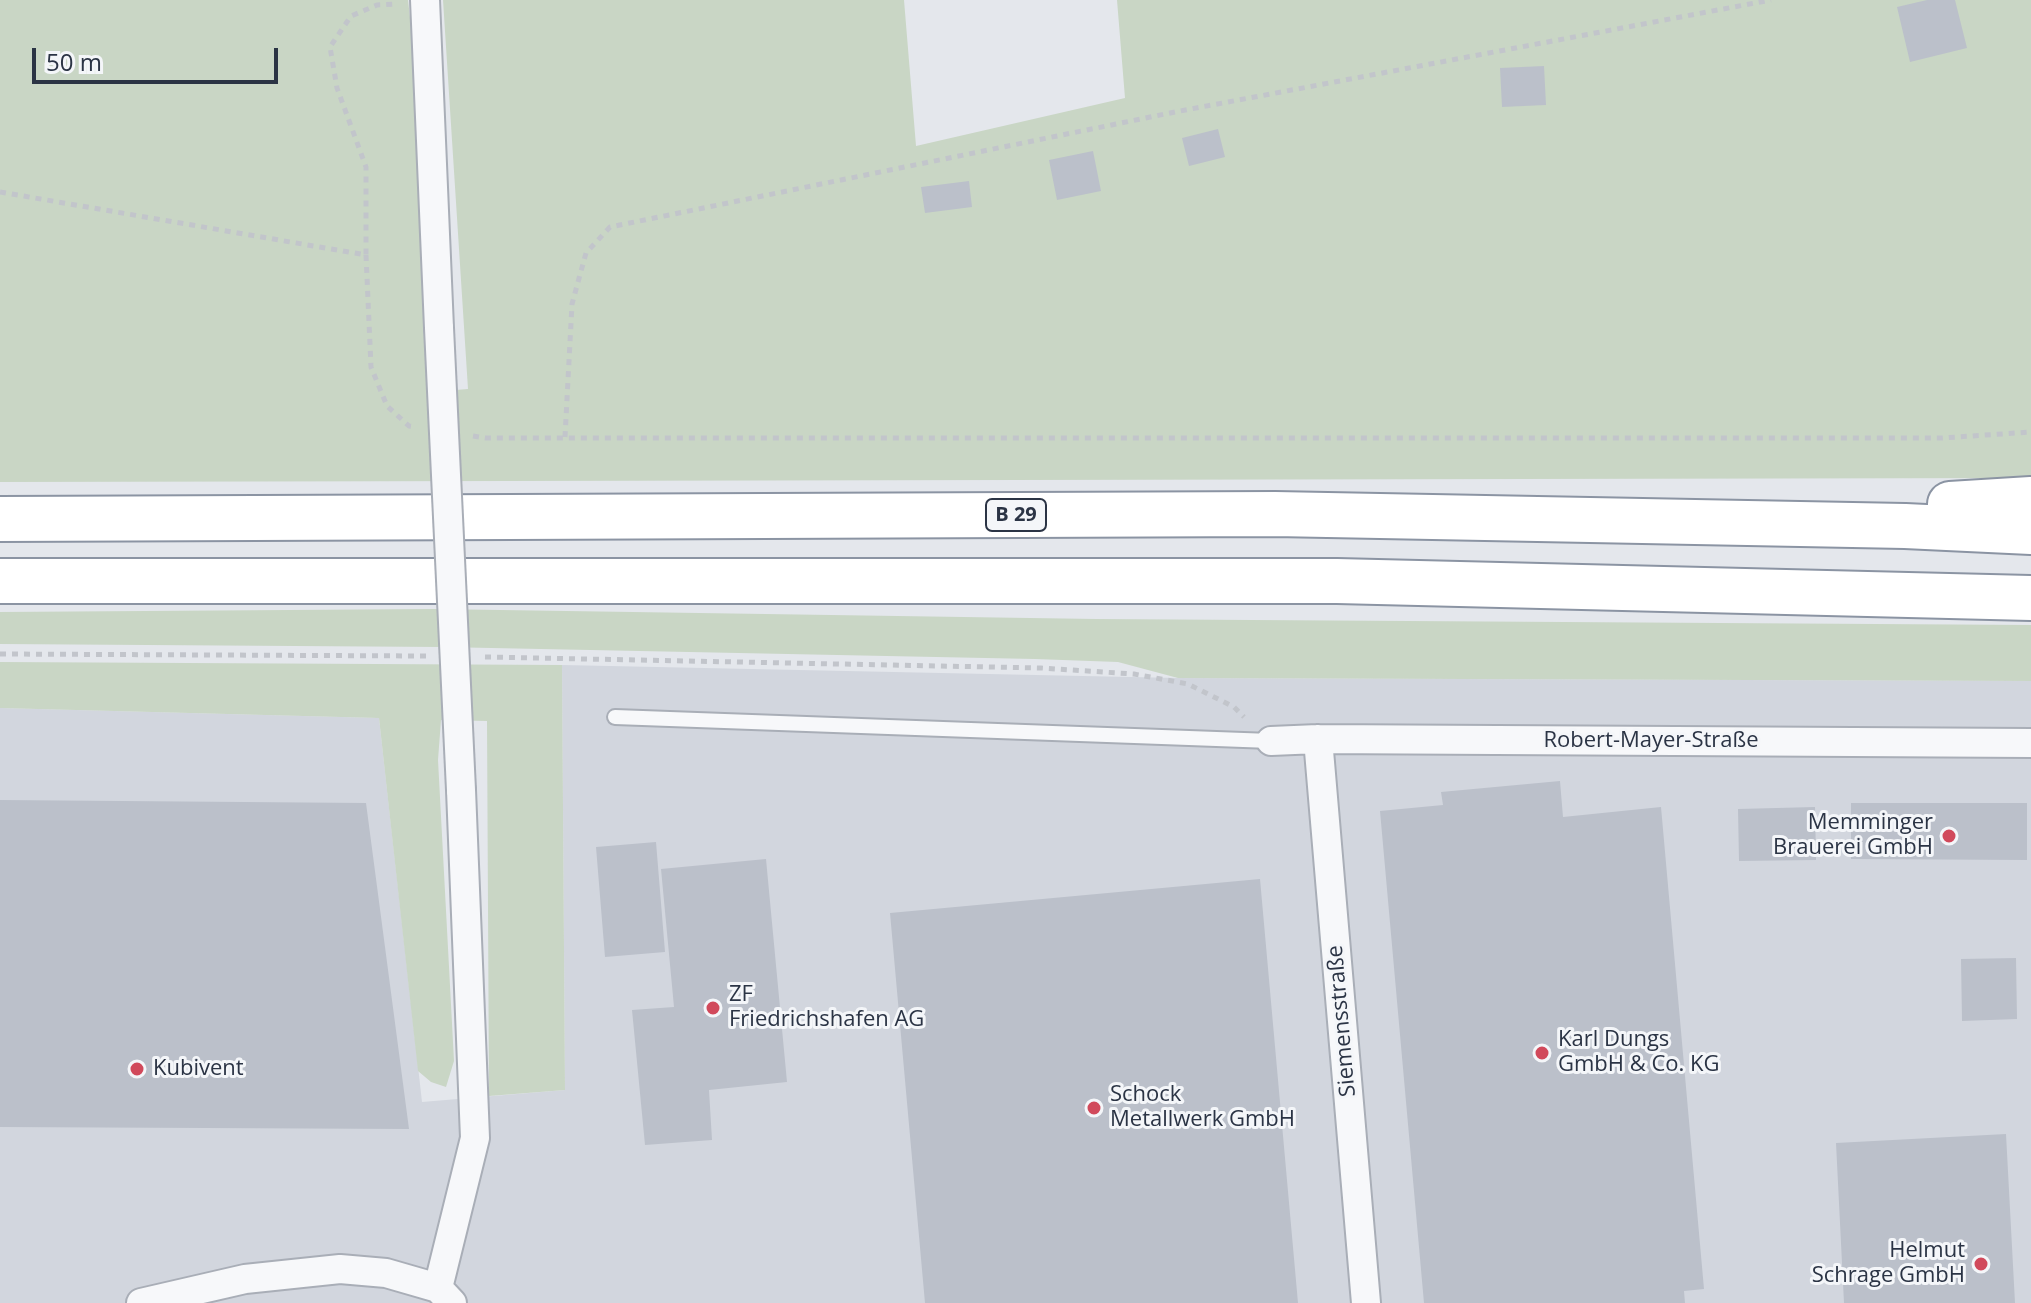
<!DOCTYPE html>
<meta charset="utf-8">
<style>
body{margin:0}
#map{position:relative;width:2031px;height:1303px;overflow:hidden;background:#e4e7ec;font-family:"Open Sans",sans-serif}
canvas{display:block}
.scale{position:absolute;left:32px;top:48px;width:246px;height:36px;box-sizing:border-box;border:4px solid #2b3445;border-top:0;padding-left:10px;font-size:24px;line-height:28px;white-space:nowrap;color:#2b3445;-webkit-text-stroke:6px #f4f6f9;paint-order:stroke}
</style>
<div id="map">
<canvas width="2031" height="1303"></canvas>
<div class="scale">50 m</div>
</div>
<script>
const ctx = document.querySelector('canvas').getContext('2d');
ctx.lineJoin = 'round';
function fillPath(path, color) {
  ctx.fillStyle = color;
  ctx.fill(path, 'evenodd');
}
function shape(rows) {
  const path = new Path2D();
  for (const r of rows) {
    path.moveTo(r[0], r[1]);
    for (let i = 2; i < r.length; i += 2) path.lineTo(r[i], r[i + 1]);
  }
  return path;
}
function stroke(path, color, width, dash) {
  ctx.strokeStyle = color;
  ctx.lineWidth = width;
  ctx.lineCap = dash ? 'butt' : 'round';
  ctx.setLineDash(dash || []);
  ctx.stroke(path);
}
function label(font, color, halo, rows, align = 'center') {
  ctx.font = font + ' "Open Sans",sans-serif';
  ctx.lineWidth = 6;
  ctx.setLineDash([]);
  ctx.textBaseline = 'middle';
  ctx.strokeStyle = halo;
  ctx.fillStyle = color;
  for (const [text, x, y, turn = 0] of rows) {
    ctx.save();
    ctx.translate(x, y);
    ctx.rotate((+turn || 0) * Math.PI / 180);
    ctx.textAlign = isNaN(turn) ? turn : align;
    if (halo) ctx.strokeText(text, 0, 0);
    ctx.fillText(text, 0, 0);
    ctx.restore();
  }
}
const built = shape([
 [562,665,1178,678,2031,681,2031,1303,0,1303,0,708,379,718,422,1102,565,1090]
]);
const green = shape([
 [0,0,408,0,416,69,430,392,468,389,443,0,904,0,916,146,1125,98,1117,0,2031,0,2031,478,0,482],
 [434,609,1096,619,2031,625,2031,681,1178,678,1118,662,1035,659,442,647,0,644,0,612],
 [0,662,562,665,565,1090,489,1096,487,721,441,720,438,760,454,1061,446,1087,431,1082,418,1071,379,718,0,708]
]);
const building = shape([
 [1927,0,1955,0,1967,48,1910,62,1897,7],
 [1544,66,1546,105,1502,107,1500,68],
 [1218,129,1225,157,1189,166,1182,138],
 [1093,151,1101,191,1057,200,1049,160],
 [969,181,972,207,925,213,921,187],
 [1560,781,1563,817,1661,807,1704,1289,1684,1291,1685,1303,1424,1303,1380,811,1443,805,1441,792],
 [0,800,366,803,409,1129,0,1127],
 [1851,803,2027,803,2027,860,1851,859],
 [1815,807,1816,860,1739,861,1738,809],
 [656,842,665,952,605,957,596,847],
 [766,859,787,1082,709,1090,712,1140,645,1145,632,1010,674,1007,661,869],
 [1260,879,1298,1303,925,1303,890,913],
 [2016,958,2017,1019,1962,1021,1961,959],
 [2006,1134,2015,1303,1844,1303,1836,1143]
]);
const path = shape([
 [0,192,366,255,366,167,337,88,330,47,351,16,377,5,397,4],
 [366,255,371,367,387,406,409,426,416,427],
 [473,436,486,438,1942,438,2031,432],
 [565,437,572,304,586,253,610,227,1180,111,1771,0],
 [0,654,427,656],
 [485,657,1041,668,1134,674,1188,684,1234,707,1244,717]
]);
const service = shape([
 [615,717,1271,741]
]);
const minor = shape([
 [425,0,439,328],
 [1318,739,1366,1303],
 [1271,741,1318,739,2031,743],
 [438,1288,475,1138,461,790],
 [141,1303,245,1279,340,1269,386,1273,438,1288,452,1303]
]);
const trunk = shape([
 [1950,504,2031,499],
 [0,519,1275,514,1905,526,2031,532],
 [0,581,1337,581,2031,598]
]);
const minorBridge = shape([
 [439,328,461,790]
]);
const markers = [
 [1949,836,8,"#d1495b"],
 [713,1008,8,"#d1495b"],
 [1542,1053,8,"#d1495b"],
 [137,1069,8,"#d1495b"],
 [1094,1108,8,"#d1495b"],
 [1981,1264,8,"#d1495b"]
];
const shields = [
 [1016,515,60]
];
const shieldNames = [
 ["B 29",1016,515]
];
const streetNames = [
 ["Robert-Mayer-Straße",1651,741],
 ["Siemensstraße",1342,1021,-95]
];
const poiNames = [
 ["Memminger",1933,823,"right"],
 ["Brauerei GmbH",1933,848,"right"],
 ["ZF",729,995],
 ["Friedrichshafen AG",729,1020],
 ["Karl Dungs",1558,1040],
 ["GmbH & Co. KG",1558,1065],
 ["Kubivent",153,1069],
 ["Schock",1110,1095],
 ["Metallwerk GmbH",1110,1120],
 ["Helmut",1965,1251,"right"],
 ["Schrage GmbH",1965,1276,"right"]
];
fillPath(built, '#d2d6de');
fillPath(green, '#c9d6c5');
fillPath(building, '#bbc0ca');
stroke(service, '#a9aeb7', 18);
stroke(minor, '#a9aeb7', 32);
stroke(trunk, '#8b94a3', 48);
stroke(path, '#c2c5cb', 5, [6, 6]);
stroke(service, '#f7f8fa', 14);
stroke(minor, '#f7f8fa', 28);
stroke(trunk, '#fff', 44);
stroke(minorBridge, '#a9aeb7', 32, []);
stroke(minorBridge, '#f7f8fa', 28);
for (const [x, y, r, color] of markers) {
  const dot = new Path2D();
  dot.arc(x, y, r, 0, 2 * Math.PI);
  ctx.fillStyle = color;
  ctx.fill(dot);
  stroke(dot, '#f4f6f9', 3);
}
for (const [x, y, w] of shields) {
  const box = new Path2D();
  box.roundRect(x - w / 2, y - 16, w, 32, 6);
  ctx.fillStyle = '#f4f6f9';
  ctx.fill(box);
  stroke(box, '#2b3445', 2);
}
label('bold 20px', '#2b3445', null, shieldNames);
label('22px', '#2b3445', '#f4f6f9', streetNames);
label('22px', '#2b3445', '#f4f6f9', poiNames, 'left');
</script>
